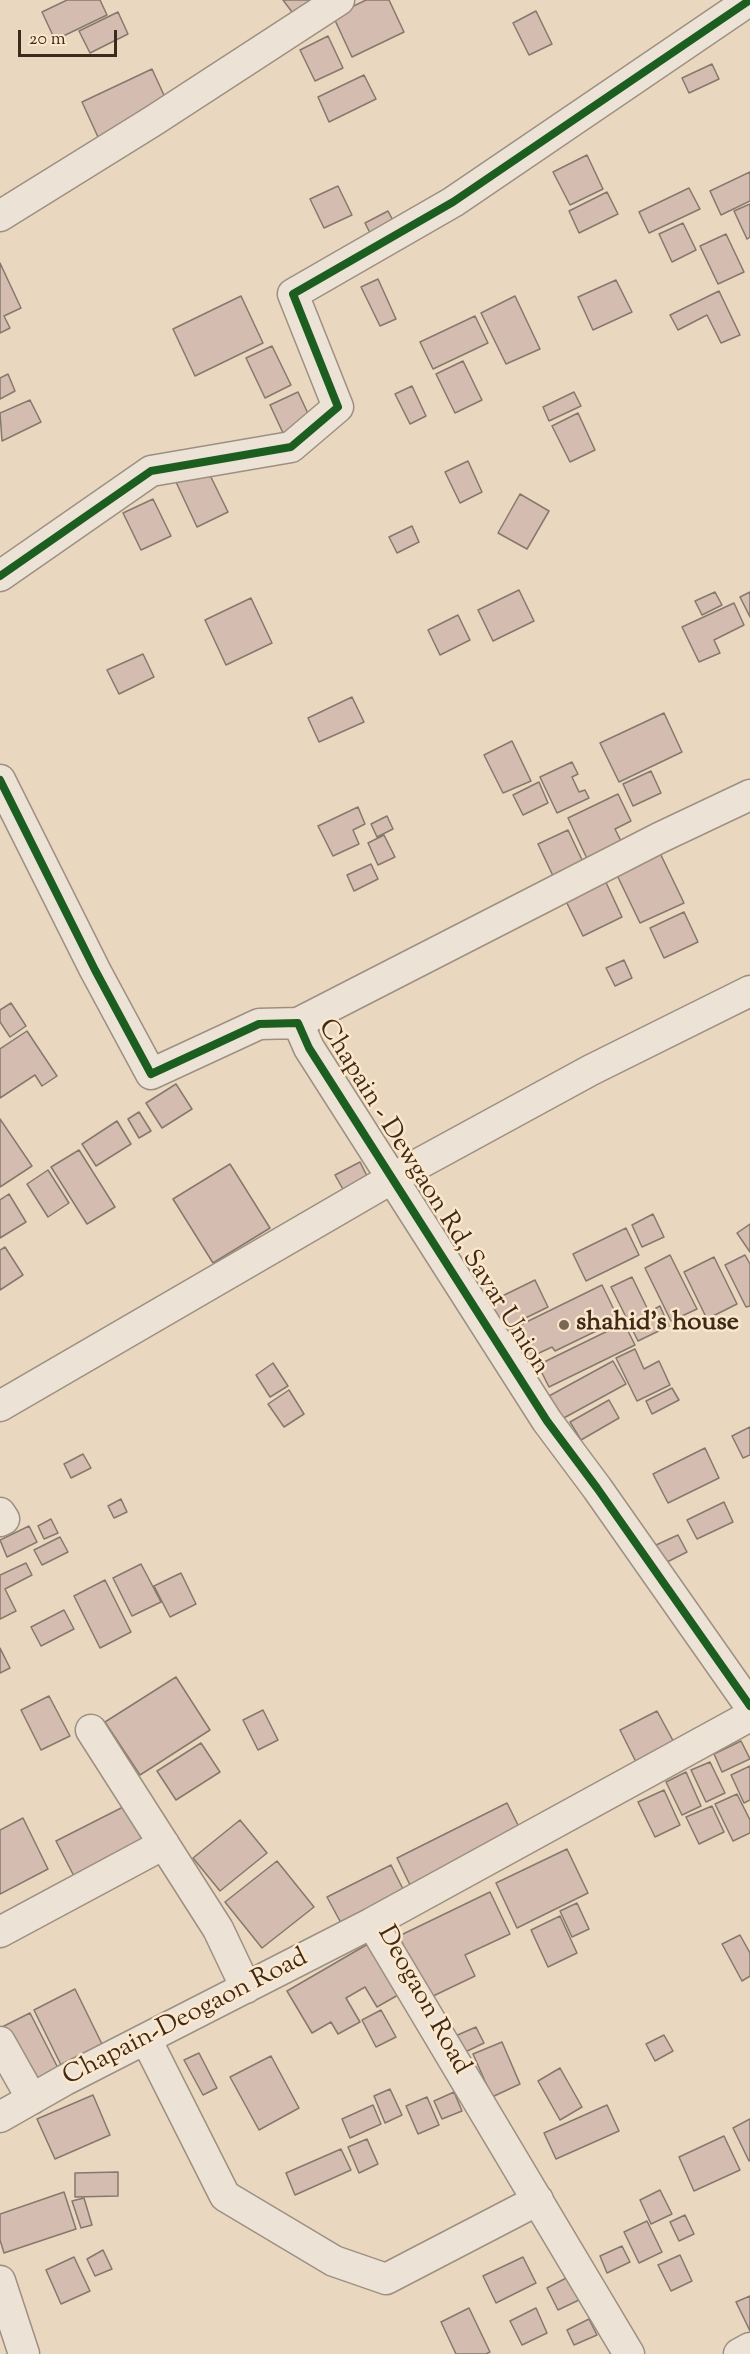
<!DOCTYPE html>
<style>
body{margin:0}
#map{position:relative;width:750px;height:2354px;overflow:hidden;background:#ead7c0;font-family:"Sorts Mill Goudy",serif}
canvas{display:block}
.scale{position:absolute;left:18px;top:30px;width:99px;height:27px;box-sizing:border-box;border:3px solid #3d2a1c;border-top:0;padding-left:8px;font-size:18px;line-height:21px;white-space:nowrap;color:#3d2a1c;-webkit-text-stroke:4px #fce7ca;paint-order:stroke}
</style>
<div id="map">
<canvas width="750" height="2354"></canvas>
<div class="scale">20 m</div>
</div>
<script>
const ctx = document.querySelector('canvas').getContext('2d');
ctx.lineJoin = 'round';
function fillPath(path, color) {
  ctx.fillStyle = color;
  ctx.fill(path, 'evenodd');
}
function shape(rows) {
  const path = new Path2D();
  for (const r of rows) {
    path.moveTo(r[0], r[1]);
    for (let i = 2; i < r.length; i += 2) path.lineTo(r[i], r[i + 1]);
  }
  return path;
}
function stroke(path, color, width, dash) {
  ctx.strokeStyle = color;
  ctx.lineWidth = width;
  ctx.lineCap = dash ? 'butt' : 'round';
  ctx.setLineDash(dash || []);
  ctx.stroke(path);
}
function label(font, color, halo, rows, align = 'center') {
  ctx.font = font + ' "Sorts Mill Goudy",serif';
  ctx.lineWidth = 5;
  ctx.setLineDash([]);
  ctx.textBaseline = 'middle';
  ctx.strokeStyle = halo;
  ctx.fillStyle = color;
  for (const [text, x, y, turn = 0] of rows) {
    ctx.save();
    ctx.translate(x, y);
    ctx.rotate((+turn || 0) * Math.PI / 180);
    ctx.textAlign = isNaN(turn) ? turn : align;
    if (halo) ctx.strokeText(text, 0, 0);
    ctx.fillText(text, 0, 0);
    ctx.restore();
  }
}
const building = shape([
 [67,0,100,0,107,15,55,40,42,12,67,0],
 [283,0,316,0,295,16,283,0],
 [366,0,389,0,404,32,352,57,333,16,366,0],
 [536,11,552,44,529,55,513,23,536,11],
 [118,12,128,34,90,53,79,31,118,12],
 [328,36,343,68,315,81,300,50,328,36],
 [712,64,719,79,689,93,682,78,712,64],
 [152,69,168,104,98,137,82,102,152,69],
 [364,75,376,99,329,122,318,97,364,75],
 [587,155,603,189,570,205,553,172,587,155],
 [750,172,750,201,721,215,710,191,750,172],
 [338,186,352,215,324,228,310,199,338,186],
 [689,188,700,209,649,233,639,212,689,188],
 [607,192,618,214,579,233,569,211,607,192],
 [750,204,750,237,747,239,734,211,750,204],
 [388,211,398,230,374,241,365,223,388,211],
 [683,223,696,250,672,262,659,234,683,223],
 [726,234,744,272,718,284,700,246,726,234],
 [0,263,21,308,4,316,10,328,0,333,0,263],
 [378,279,396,319,380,326,361,287,378,279],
 [616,280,632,312,593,330,578,297,616,280],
 [719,291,740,335,721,343,707,315,678,330,670,315,719,291],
 [241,296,263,343,195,376,173,329,241,296],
 [515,296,540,349,506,364,481,313,515,296],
 [475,316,488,343,433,369,420,342,475,316],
 [272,346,291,385,265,398,246,358,272,346],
 [463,361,482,400,455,413,436,374,463,361],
 [8,374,15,391,0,399,0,378,8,374],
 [412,386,426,416,410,424,395,394,412,386],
 [298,392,311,420,283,433,270,405,298,392],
 [574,392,581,406,549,421,543,407,574,392],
 [30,400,41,422,2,441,0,413,30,400],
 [578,413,595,450,570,462,552,426,578,413],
 [468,461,482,492,460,503,445,472,468,461],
 [206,467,228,512,197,527,176,482,206,467],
 [520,494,549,511,527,549,498,533,520,494],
 [153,499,171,536,141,550,123,513,153,499],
 [412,526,419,542,397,553,389,537,412,526],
 [519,590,534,621,493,641,478,610,519,590],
 [715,592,722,605,702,615,695,601,715,592],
 [750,592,750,617,740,597,750,592],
 [251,598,272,643,226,665,205,620,251,598],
 [734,603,744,625,714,640,720,653,699,662,682,627,734,603],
 [458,615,470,640,440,655,428,630,458,615],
 [143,654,154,677,119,694,107,670,143,654],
 [352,697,364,722,319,742,308,718,352,697],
 [664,713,682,752,619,782,600,743,664,713],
 [512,741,531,781,503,793,484,755,512,741],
 [572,762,578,774,572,777,579,792,585,790,589,798,557,813,540,777,572,762],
 [651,771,661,793,633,806,623,784,651,771],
 [539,782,548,803,523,815,513,795,539,782],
 [618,794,631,821,615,829,625,849,590,865,568,818,618,794],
 [358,807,365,824,353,830,359,844,333,856,318,826,358,807],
 [387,816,393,829,377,837,371,824,387,816],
 [568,830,584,864,554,878,538,844,568,830],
 [384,835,395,857,378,865,368,843,384,835],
 [659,851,684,903,640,923,615,871,659,851],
 [371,864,378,879,354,891,347,875,371,864],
 [603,876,622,917,583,936,563,895,603,876],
 [684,912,698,942,664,958,650,928,684,912],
 [624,960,632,978,615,986,606,968,624,960],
 [11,1003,26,1026,10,1037,0,1022,0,1010,11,1003],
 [27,1031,57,1076,42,1086,35,1075,0,1098,0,1049,27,1031],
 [176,1084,192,1109,162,1128,146,1103,176,1084],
 [139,1112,151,1131,139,1138,128,1119,139,1112],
 [0,1119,32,1166,0,1187,0,1119],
 [117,1121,131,1144,96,1166,82,1144,117,1121],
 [79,1150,115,1207,87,1224,51,1167,79,1150],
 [360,1162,369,1180,345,1193,335,1175,360,1162],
 [230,1164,270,1228,213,1263,173,1199,230,1164],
 [48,1170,69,1203,48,1217,27,1184,48,1170],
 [9,1194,26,1222,0,1238,0,1200,9,1194],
 [653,1214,664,1237,642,1247,632,1225,653,1214],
 [750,1224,750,1252,737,1233,750,1224],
 [626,1228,639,1255,586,1281,573,1254,626,1228],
 [5,1247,23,1275,0,1290,0,1250,5,1247],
 [670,1255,697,1309,671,1321,645,1268,670,1255],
 [745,1255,750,1264,750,1306,746,1307,725,1265,745,1255],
 [714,1257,737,1304,707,1319,684,1272,714,1257],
 [632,1277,649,1312,660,1306,669,1326,638,1341,611,1287,632,1277],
 [535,1280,548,1307,501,1330,488,1303,535,1280],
 [602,1285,619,1320,555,1351,552,1347,522,1361,508,1331,602,1285],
 [624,1323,635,1345,549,1387,538,1365,624,1323],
 [635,1349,644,1369,659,1361,670,1385,637,1401,616,1358,635,1349],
 [613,1361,626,1384,562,1419,549,1396,613,1361],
 [273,1363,288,1386,270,1397,256,1375,273,1363],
 [672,1388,679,1400,652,1414,646,1401,672,1388],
 [289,1390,304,1414,284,1427,268,1404,289,1390],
 [609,1400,619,1418,581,1440,570,1422,609,1400],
 [750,1427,750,1455,743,1458,732,1436,750,1427],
 [705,1448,719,1478,668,1503,653,1474,705,1448],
 [83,1454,91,1468,71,1478,64,1464,83,1454],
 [121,1499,127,1512,114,1518,108,1506,121,1499],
 [724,1502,733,1522,697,1539,687,1520,724,1502],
 [51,1519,58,1533,44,1539,38,1526,51,1519],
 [29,1526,37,1542,7,1557,0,1540,29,1526],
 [678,1535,687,1552,665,1563,656,1545,678,1535],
 [60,1537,68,1552,42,1565,34,1550,60,1537],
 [26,1563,32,1575,5,1589,16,1611,0,1619,0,1575,26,1563],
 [141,1564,161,1602,132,1616,113,1578,141,1564],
 [181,1573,196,1604,170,1617,154,1586,181,1573],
 [105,1580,131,1632,100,1648,74,1596,105,1580],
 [64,1610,74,1629,41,1646,31,1627,64,1610],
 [0,1648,10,1668,0,1673,0,1648],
 [176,1677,210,1730,140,1775,105,1722,176,1677],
 [49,1696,70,1736,41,1750,21,1710,49,1696],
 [263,1710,278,1740,258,1750,243,1720,263,1710],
 [657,1711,676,1746,638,1766,620,1730,657,1711],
 [741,1741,750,1759,722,1772,714,1754,741,1741],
 [201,1743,220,1772,176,1800,157,1771,201,1743],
 [710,1762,725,1793,706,1802,691,1770,710,1762],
 [750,1766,750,1800,744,1803,731,1775,750,1766],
 [686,1772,701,1806,682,1815,666,1782,686,1772],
 [664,1790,680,1825,655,1837,638,1802,664,1790],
 [737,1794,750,1820,750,1833,733,1841,715,1804,737,1794],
 [507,1803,520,1829,410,1885,397,1858,507,1803],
 [125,1806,147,1849,78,1884,56,1841,125,1806],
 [712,1806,724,1832,699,1844,686,1817,712,1806],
 [23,1818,48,1869,0,1894,0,1830,23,1818],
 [240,1820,267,1853,220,1891,193,1858,240,1820],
 [567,1849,588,1893,517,1928,496,1883,567,1849],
 [277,1861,314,1907,262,1948,225,1902,277,1861],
 [391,1865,404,1891,341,1923,327,1897,391,1865],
 [490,1892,510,1934,465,1955,475,1976,429,1998,399,1936,490,1892],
 [577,1903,589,1929,572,1937,560,1911,577,1903],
 [560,1916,577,1953,548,1967,531,1930,560,1916],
 [740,1935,750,1953,750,1976,742,1981,722,1944,740,1935],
 [368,1944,398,1995,377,2007,365,1987,346,1998,360,2022,338,2034,331,2022,312,2033,287,1991,368,1944],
 [75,1989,102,2044,61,2065,34,2010,75,1989],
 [381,2010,396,2037,376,2047,362,2020,381,2010],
 [30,2013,60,2072,31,2086,2,2027,30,2013],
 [476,2027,484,2043,461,2054,453,2037,476,2027],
 [664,2035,673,2051,655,2061,646,2044,664,2035],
 [502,2042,520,2084,492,2097,473,2054,502,2042],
 [199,2053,217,2088,203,2095,184,2060,199,2053],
 [271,2056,299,2108,259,2130,230,2077,271,2056],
 [560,2068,582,2107,560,2120,538,2081,560,2068],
 [390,2089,402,2115,385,2123,374,2096,390,2089],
 [454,2092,462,2111,442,2119,434,2101,454,2092],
 [93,2095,110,2135,55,2159,37,2119,93,2095],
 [427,2097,439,2125,418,2134,406,2106,427,2097],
 [373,2105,381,2124,350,2138,342,2119,373,2105],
 [607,2105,619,2131,556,2159,544,2133,607,2105],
 [750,2119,750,2160,749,2161,733,2128,750,2119],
 [724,2136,740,2170,694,2191,679,2157,724,2136],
 [367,2139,378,2164,359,2173,348,2147,367,2139],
 [341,2149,351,2170,295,2195,286,2173,341,2149],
 [118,2172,118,2196,75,2197,75,2173,118,2172],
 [660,2190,672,2214,651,2224,640,2200,660,2190],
 [64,2192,76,2229,4,2253,0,2240,0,2214,64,2192],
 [84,2198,92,2225,81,2228,72,2201,84,2198],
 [685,2215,694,2234,679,2241,670,2222,685,2215],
 [647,2221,662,2252,639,2263,624,2232,647,2221],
 [622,2246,630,2262,607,2273,600,2256,622,2246],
 [103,2250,112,2269,95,2276,87,2259,103,2250],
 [680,2255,692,2281,671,2291,658,2265,680,2255],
 [74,2257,90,2291,61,2304,46,2270,74,2257],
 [523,2257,536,2283,496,2303,483,2276,523,2257],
 [570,2276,581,2299,558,2310,547,2288,570,2276],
 [750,2296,750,2331,736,2302,750,2296],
 [469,2308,490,2352,486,2354,456,2354,441,2322,469,2308],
 [536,2308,547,2333,522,2345,510,2321,536,2308],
 [589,2319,597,2335,574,2345,567,2330,589,2319]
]);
const minor = shape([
 [0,216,153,121,339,0],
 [0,576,151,471,291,447,338,407,293,294,453,202,750,0],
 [0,780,95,970,151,1074,259,1024,298,1023,309,1048,547,1421,597,1488,750,1706],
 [298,1023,659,838,750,795],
 [0,1406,391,1179,591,1070,750,991],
 [0,1513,4,1519,0,1521],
 [91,1730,218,1929,246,1988],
 [0,1932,164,1844],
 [146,2039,225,2196,334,2261,386,2279,538,2200],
 [0,2042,32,2099],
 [0,2117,65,2080,372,1923],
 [0,2281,24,2354],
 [629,2354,372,1923,750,1716],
 [739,2354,750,2348]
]);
const cycleway = shape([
 [0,576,151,471,291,447,338,407,293,294,453,202,750,0],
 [0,780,95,970,151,1074,259,1024,298,1023,309,1048,547,1421,597,1488,750,1706]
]);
const markers = [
 [564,1325,6,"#7a6755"]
];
const streetNames = [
 ["Chapain - Dewgaon Rd, Savar Union",432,1198,58],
 ["Deogaon Road",422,2001,61],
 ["Chapain-Deogaon Road",186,2019,-27]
];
const poiNames = [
 ["shahid's house",576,1325]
];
fillPath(building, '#d4bcb0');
stroke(building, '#85796c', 1.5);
stroke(minor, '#9d9081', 33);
stroke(minor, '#ece2d6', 30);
stroke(cycleway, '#1b5e20', 8);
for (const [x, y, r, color] of markers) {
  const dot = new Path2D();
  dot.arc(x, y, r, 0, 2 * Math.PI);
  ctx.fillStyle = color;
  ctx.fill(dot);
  stroke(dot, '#fce7ca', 2);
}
label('26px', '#3d2a1c', '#fce7ca', streetNames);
label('bold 26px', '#3d2a1c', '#fce7ca', poiNames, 'left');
</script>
